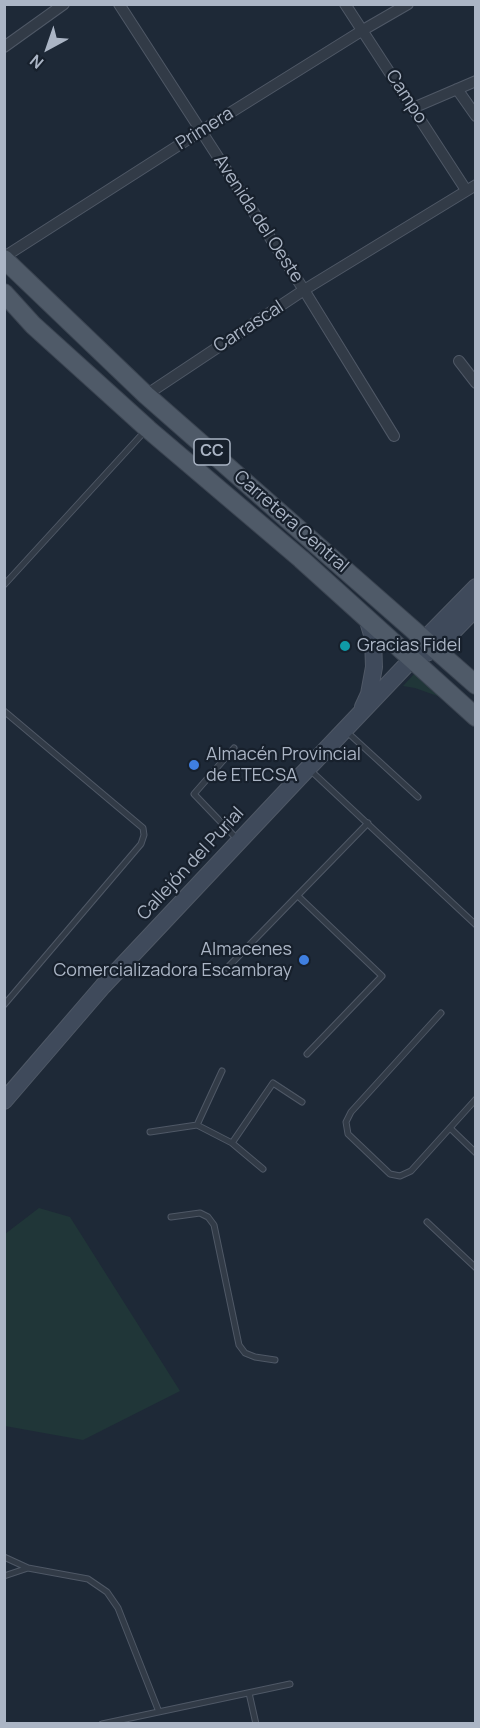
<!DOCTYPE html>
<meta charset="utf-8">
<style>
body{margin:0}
#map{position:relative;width:480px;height:1728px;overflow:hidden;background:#1e2937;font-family:Manrope,sans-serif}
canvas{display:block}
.frame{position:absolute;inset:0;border:6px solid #abb5c5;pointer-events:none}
.north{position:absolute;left:18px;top:18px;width:60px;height:60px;-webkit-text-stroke:4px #17202c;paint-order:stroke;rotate:220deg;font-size:16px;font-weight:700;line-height:24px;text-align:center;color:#abb5c5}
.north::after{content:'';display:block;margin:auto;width:21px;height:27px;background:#abb5c5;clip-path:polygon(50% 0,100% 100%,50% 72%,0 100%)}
</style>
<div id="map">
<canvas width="480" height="1728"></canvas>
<div class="frame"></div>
<div class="north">N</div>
</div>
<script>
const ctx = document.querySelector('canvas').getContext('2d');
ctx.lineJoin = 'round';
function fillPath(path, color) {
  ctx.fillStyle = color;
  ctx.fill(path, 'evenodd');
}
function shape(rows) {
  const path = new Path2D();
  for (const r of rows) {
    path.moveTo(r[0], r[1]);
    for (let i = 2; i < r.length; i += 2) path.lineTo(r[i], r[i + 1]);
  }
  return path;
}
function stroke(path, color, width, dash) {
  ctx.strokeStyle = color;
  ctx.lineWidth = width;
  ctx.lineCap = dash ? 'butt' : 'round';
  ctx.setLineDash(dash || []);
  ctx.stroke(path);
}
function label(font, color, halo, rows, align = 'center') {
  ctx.font = font + ' Manrope,sans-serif';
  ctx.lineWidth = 4.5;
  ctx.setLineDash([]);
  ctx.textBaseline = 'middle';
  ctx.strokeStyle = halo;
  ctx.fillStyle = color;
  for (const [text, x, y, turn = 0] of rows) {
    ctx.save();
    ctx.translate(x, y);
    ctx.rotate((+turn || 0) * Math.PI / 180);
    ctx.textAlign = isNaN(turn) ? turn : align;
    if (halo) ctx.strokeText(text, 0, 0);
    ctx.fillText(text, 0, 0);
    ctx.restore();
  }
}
const green = shape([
 [415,673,443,698,415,688,403,686],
 [39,1208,70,1217,180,1391,83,1440,5,1426,5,1234]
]);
const lane = shape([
 [4,585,145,431],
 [4,711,143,828,144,835,141,844,4,1005],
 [346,731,418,797],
 [234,748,194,794,238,840],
 [309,769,476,925],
 [298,896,382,976,307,1054],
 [227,968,368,823],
 [441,1013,351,1112,346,1122,348,1134,390,1174,400,1176,411,1171,476,1099],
 [197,1125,222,1071],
 [450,1128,476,1153],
 [150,1132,197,1125,232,1143,263,1169],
 [232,1143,273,1083,302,1102],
 [171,1217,200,1213,208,1217,214,1225,239,1345,245,1353,255,1357,275,1360],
 [427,1222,476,1268],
 [4,1557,28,1568,88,1579,107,1592,118,1608,159,1712],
 [4,1576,28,1568],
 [249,1693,256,1724],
 [102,1724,290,1684]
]);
const street = shape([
 [119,4,304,290,394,436],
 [345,4,466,190],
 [4,47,64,4],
 [457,89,476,116],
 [413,108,476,81],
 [4,257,201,131,363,30,408,4],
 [459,361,476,383],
 [146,395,304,290,476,185]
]);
const secondary = shape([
 [476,587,425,639,412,659,436,649,476,608],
 [363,707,369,694,374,667,373,638,367,618],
 [4,1101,103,986,295,782,412,659]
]);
const primary = shape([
 [4,259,146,395,476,685],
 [4,293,33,325,148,429,301,559,476,717]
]);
const markers = [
 [345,646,6,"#0f9aa8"],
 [194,765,6,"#3f7fe0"],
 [304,960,6,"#3f7fe0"]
];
const shields = [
 [212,452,36]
];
const shieldNames = [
 ["CC",212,452]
];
const streetNames = [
 ["Campo",406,97,57],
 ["Primera",205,129,-32],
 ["Avenida del Oeste",258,219,57],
 ["Carrascal",249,327,-33],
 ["Carretera Central",291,522,41],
 ["Callejón del Purial",191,864,-47]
];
const poiNames = [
 ["Gracias Fidel",357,646],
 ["Almacén Provincial",206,755],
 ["de ETECSA",206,776],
 ["Almacenes",292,950,"right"],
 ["Comercializadora Escambray",292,971,"right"]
];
fillPath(green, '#203638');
stroke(lane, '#4f5866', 7);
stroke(street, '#4f5866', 12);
stroke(secondary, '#4f5866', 18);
stroke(primary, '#3b4451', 20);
stroke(lane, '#323b47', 5);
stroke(street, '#323b47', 10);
stroke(secondary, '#3f4a5b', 16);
stroke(primary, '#4f5a68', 18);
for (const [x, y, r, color] of markers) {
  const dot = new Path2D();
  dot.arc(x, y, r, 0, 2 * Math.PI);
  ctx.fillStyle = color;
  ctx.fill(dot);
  stroke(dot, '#17202c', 2);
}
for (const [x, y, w] of shields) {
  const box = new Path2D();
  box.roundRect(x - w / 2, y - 13, w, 26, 4.5);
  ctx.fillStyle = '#17202c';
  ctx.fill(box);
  stroke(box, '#abb5c5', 1.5);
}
label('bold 16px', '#abb5c5', null, shieldNames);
label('18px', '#abb5c5', '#17202c', streetNames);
label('18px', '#abb5c5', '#17202c', poiNames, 'left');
</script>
